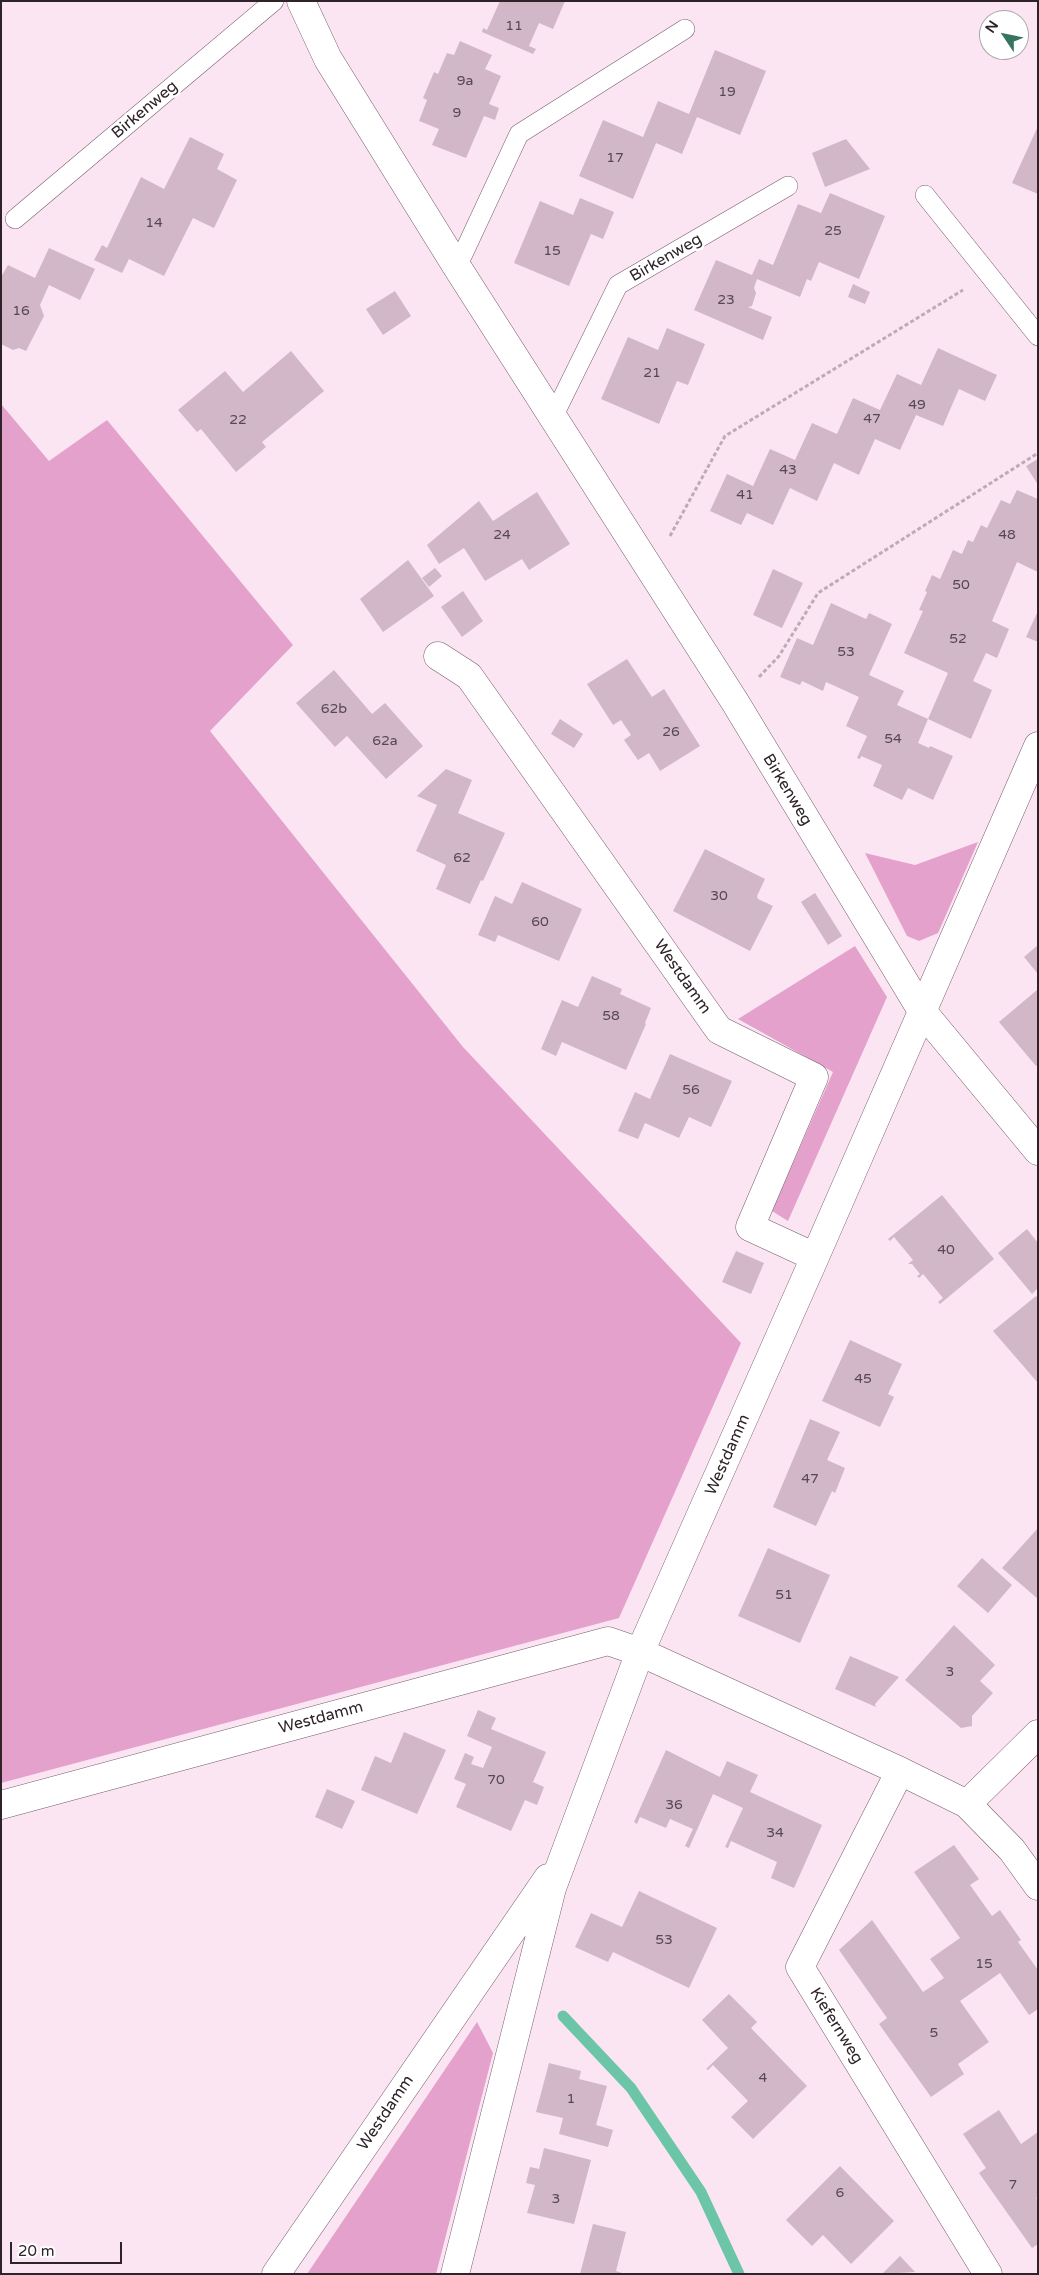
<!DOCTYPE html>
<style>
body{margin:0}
#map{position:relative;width:1039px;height:2275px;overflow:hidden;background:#fce5f3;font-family:"Varela Round",sans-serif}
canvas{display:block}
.frame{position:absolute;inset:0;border:2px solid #2d2329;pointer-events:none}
.north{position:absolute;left:979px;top:10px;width:50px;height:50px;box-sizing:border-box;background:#fff;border:1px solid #aba7a9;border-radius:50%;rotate:304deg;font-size:14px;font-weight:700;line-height:20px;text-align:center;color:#2d2329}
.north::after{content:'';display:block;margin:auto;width:18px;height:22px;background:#377460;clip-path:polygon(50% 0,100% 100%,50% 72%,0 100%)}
.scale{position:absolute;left:10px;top:2242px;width:112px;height:22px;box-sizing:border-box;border:2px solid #2d2329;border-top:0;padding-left:6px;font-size:15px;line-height:18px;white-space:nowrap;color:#2d2329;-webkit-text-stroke:4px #fff;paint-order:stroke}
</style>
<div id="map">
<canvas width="1039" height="2275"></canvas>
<div class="frame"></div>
<div class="north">N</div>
<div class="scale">20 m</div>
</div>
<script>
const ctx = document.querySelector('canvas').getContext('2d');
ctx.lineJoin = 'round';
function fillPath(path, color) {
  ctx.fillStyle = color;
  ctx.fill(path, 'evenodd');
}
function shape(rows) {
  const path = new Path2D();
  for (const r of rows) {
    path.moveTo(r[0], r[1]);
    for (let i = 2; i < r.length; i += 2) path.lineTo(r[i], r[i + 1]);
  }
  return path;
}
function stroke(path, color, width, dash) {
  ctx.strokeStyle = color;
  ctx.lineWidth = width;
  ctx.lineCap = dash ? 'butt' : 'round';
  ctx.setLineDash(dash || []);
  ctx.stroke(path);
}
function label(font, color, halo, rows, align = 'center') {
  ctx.font = font + ' "Varela Round",sans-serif';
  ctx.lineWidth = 5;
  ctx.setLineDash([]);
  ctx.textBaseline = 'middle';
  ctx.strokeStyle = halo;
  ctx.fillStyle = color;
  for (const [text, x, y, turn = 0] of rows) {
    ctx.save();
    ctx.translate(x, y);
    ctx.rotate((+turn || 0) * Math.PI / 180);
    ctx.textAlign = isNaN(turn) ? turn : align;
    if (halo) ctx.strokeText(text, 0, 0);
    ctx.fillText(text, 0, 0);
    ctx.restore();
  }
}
const green = shape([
 [1,404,49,461,107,420,293,645,210,731,463,1047,741,1343,619,1618,1,1783],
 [978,842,938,933,919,941,907,936,865,853,915,865],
 [855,946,887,997,788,1221,772,1211,833,1072,738,1019],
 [477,2022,493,2053,436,2274,307,2274]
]);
const stream = shape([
 [563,2016,631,2088,701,2192,739,2274]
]);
const building = shape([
 [500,1,565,1,553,29,539,23,529,46,536,49,533,54,482,32,483,28,487,30],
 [460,41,492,55,485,69,501,76,489,104,499,108,495,120,484,116,466,158,432,145,439,129,419,121,427,100,423,98,434,72,438,74,447,53,454,55],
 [715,50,766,71,740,135,697,117,682,154,656,143,633,199,579,176,603,120,643,137,658,101,689,114],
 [1038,126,1038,194,1012,183],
 [190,137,224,154,217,169,237,180,214,228,193,218,164,276,129,259,122,273,94,260,102,245,107,248,141,177,164,189],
 [846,139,870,169,825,187,812,153],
 [830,193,885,216,859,279,819,262,811,281,807,279,800,297,757,279,754,288,756,293,752,306,748,307,772,317,763,340,694,310,716,260,752,275,759,259,773,265,798,204,821,213],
 [580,198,614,212,603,239,591,234,569,286,514,263,540,201,573,215],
 [49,248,95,269,80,300,49,285,40,305,44,316,26,351,19,348,13,350,1,344,1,277,8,265,35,278],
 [853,284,870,292,865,304,848,297],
 [395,291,411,316,383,335,366,309],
 [667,328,705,344,688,385,677,381,659,424,601,399,628,337,658,350],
 [938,348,997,375,985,401,959,389,943,426,916,415,900,450,875,439,859,475,834,463,817,501,790,488,773,525,747,513,741,525,710,511,727,474,753,486,770,449,795,460,812,423,837,434,853,398,880,410,897,374,921,385],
 [291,351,324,391,262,442,266,447,236,472,201,429,197,432,178,410,225,371,243,392],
 [1038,459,1038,485,1026,466],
 [1017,490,1038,499,1038,572,1017,562,992,621,1009,629,997,658,986,653,973,681,992,690,971,739,928,719,918,743,929,748,930,746,953,756,933,800,908,788,902,800,873,786,882,765,861,756,860,759,857,758,867,736,846,726,859,697,826,682,823,691,802,681,800,685,780,677,797,638,813,645,831,603,866,619,869,613,892,624,869,675,904,691,897,705,928,719,948,673,904,653,923,611,919,610,927,592,925,591,932,575,940,579,953,550,962,554,968,540,973,542,981,525,987,528,1001,500,1010,504],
 [537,492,570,544,529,570,522,559,485,581,464,548,439,564,427,545,479,501,493,521],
 [408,560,434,596,383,632,360,599],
 [435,568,442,576,429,587,422,578],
 [773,569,803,583,782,628,753,615],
 [463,591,483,621,462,637,441,607],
 [1038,611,1038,642,1026,637],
 [627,659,652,697,664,689,700,746,660,771,649,753,638,760,624,740,631,735,621,720,613,725,587,684],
 [334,670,372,714,385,703,423,746,386,779,347,736,335,747,296,703],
 [560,719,583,734,574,748,551,734],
 [446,769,472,780,458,813,505,833,483,881,481,880,470,904,436,889,446,865,416,851,437,805,417,796],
 [705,849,765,879,757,896,758,899,773,906,750,951,673,911],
 [522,882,582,909,559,961,498,935,495,942,478,935,495,896,512,904],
 [815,893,842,936,828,945,801,902],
 [1038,945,1038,974,1024,957],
 [592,976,622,989,620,994,651,1008,645,1023,646,1024,626,1070,562,1042,556,1056,541,1049,562,1000,578,1007],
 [1037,990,1038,1064,1036,1066,999,1022],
 [670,1054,732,1081,711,1127,689,1117,679,1138,645,1123,638,1139,618,1131,635,1092,650,1099],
 [942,1195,994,1259,940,1304,938,1302,943,1298,923,1274,919,1278,917,1276,920,1274,912,1264,908,1264,913,1260,894,1237,890,1241,888,1239],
 [1027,1229,1038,1243,1038,1288,1032,1294,998,1253],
 [736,1251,764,1263,751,1294,722,1282],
 [1036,1296,1038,1298,1038,1383,993,1331],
 [850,1340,902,1364,888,1394,894,1397,880,1427,822,1401],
 [810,1419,840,1432,827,1460,845,1468,835,1493,832,1491,816,1526,773,1507],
 [1038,1528,1038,1599,1002,1568],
 [768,1548,830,1575,800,1643,738,1616],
 [982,1558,1012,1585,988,1613,957,1586],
 [954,1625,995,1665,980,1681,993,1693,972,1716,972,1726,961,1728,905,1680],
 [850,1656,899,1677,875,1704,876,1707,835,1689],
 [478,1710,496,1718,491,1729,546,1752,533,1782,544,1787,537,1805,525,1800,511,1831,456,1807,466,1784,454,1779,465,1753,474,1757,471,1764,483,1768,492,1747,467,1736],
 [404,1732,446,1750,417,1814,361,1790,375,1756,391,1763],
 [666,1750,720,1777,727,1761,758,1775,750,1792,822,1825,794,1888,771,1878,777,1862,731,1841,728,1848,725,1847,743,1808,713,1794,689,1848,685,1846,693,1829,670,1819,666,1828,640,1817,637,1824,634,1822],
 [327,1789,355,1801,342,1829,315,1817],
 [954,1845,979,1879,970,1885,992,1916,1000,1910,1021,1940,1018,1942,1038,1970,1038,2009,1029,2015,1000,1973,960,2001,989,2042,958,2064,964,2074,931,2097,879,2024,887,2018,839,1950,872,1920,923,1992,944,1978,930,1959,960,1938,914,1872],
 [639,1891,717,1928,689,1988,613,1952,608,1962,575,1947,591,1913,622,1927],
 [729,1994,757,2022,751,2028,807,2086,753,2139,731,2117,748,2101,713,2065,708,2070,706,2069,728,2048,702,2020],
 [549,2063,581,2071,579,2079,607,2086,596,2125,613,2130,608,2147,559,2134,563,2118,536,2112],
 [999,2110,1021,2144,1038,2132,1038,2197,1036,2198,1038,2201,1038,2244,1032,2248,979,2173,986,2168,963,2134],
 [544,2148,591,2160,574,2224,527,2213,535,2185,526,2183,530,2167,539,2169],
 [840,2166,894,2221,851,2264,823,2235,812,2246,786,2220],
 [593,2224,626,2232,616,2271,625,2274,580,2274],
 [900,2256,915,2272,882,2274]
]);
const path = shape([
 [670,536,725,436,963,290],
 [759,677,779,656,818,593,1038,453]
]);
const lane = shape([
 [925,195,1038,336],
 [15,219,274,1],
 [457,267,519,134,685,29],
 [553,417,618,285,788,186]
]);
const street = shape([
 [301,1,328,59,457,267,735,702,922,1011,1038,1151],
 [438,656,469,676,719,1030,814,1077,750,1227,815,1257],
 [900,1771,800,1967,988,2274],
 [967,1804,1038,1734],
 [1,1805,608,1641,640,1652,900,1771,967,1804,1012,1850,1038,1886],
 [276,2274,548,1878],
 [455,2274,552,1888,640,1652,815,1257,1038,746]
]);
const numberNames = [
 ["11",514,26],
 ["9a",465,81],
 ["19",727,92],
 ["9",457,113],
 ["17",615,158],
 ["14",154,223],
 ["25",833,231],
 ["15",552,251],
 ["23",726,300],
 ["16",21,311],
 ["21",652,373],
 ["49",917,405],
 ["47",872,419],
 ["22",238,420],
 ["43",788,470],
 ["41",745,495],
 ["24",502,535],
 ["48",1007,535],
 ["50",961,585],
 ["52",958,639],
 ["53",846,652],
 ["62b",334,709],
 ["26",671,732],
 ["54",893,739],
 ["62a",385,741],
 ["62",462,858],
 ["30",719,896],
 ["60",540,922],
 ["58",611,1016],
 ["56",691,1090],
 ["40",946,1250],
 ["45",863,1379],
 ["47",810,1479],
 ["51",784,1595],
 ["3",950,1672],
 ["70",496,1780],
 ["36",674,1805],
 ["34",775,1833],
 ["53",664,1940],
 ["15",984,1964],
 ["5",934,2033],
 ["4",763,2078],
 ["1",571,2099],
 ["7",1013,2185],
 ["6",840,2193],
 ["3",556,2199]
];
const streetNames = [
 ["Birkenweg",145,110,-40],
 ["Birkenweg",666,258,-30],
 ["Birkenweg",787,790,59],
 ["Westdamm",682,977,55],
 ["Westdamm",728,1455,-66],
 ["Westdamm",321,1718,-15],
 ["Kiefernweg",836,2026,58],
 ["Westdamm",386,2113,-56]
];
fillPath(green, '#e4a1cb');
stroke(stream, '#6dc5a7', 11);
fillPath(building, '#d1b7c7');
stroke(lane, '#755d6b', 20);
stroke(street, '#755d6b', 29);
stroke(path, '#beabb6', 3, [4, 2.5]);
stroke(lane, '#fff', 19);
stroke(street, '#fff', 28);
label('14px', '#564850', null, numberNames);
label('16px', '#2d2329', '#fff', streetNames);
</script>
